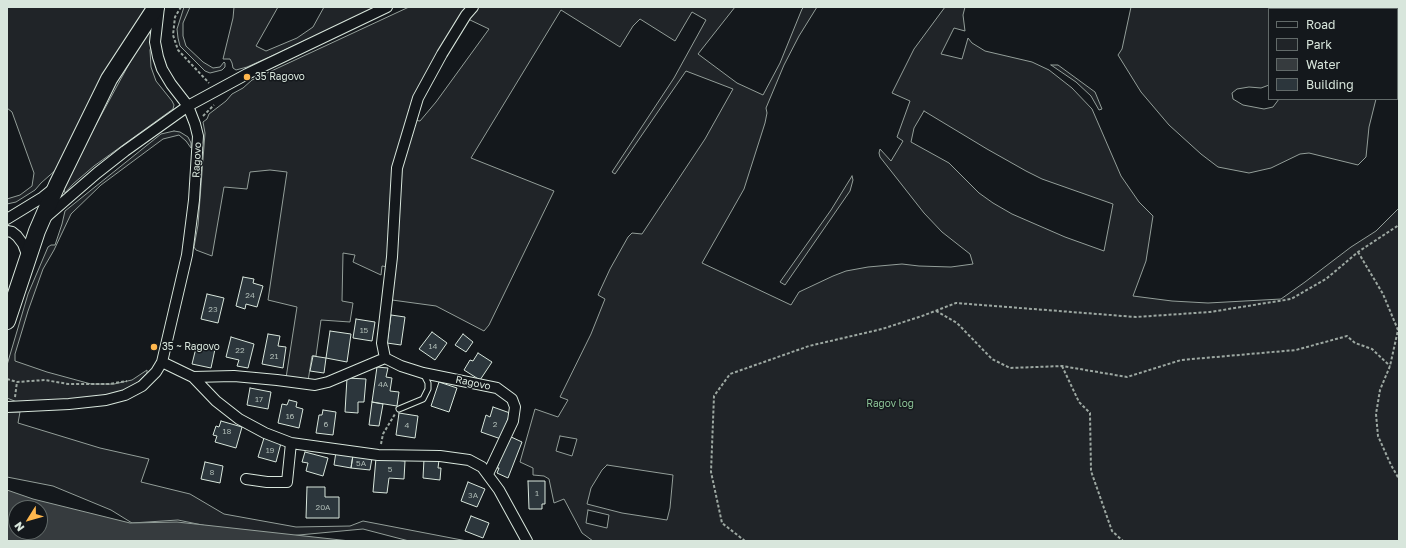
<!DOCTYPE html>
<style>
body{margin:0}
#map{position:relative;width:1406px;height:548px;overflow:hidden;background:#14181c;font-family:"Golos Text",sans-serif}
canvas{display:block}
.frame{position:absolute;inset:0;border:8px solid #d8e6dc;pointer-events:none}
.legend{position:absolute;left:1268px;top:8px;width:130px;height:92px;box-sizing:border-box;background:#14181c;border:1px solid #626a69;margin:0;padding:5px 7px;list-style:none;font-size:12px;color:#d8e6dc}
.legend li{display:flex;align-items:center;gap:8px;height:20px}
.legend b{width:20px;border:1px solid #626a69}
.north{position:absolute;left:8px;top:500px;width:40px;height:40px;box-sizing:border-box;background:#14181c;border:1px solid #626a69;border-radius:50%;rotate:233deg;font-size:11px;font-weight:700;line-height:16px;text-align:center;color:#d8e6dc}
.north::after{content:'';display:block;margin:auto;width:14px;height:18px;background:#ffb74d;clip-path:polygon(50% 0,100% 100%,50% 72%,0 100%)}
</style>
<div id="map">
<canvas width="1406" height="548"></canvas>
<div class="frame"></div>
<ul class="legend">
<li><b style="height:5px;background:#14181c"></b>Road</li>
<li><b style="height:11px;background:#202428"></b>Park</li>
<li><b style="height:11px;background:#363b3e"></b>Water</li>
<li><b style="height:11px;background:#2c363c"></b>Building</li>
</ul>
<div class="north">N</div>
</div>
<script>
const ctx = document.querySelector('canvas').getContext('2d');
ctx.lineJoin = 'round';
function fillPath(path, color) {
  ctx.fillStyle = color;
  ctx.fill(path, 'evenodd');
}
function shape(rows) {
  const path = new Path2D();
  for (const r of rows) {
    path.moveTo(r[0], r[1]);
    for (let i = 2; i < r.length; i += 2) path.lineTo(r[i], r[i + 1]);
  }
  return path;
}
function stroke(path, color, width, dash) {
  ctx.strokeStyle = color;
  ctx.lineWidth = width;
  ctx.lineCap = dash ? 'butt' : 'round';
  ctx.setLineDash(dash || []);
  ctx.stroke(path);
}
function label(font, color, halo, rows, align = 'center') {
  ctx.font = font + ' "Golos Text",sans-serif';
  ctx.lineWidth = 3;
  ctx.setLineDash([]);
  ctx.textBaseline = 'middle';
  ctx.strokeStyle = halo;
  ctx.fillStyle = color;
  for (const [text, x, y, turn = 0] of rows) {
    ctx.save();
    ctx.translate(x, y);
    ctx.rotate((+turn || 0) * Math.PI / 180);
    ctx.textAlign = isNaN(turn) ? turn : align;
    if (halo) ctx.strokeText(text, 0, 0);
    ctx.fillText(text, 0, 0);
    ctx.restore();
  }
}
const green = shape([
 [7,7,146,7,111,65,58,168,41,183,35,190,16,202,7,204,7,199,20,195,32,186,34,173,12,112,7,108,7,7],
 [184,7,190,7,183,23,183,36,186,46,203,62,213,68,220,67,224,62,225,63,225,67,222,70,210,73,205,71,180,46,178,38,177,29,184,7],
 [234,7,278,7,256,46,266,51,297,38,313,27,324,7,377,7,274,55,247,67,236,70,233,68,232,63,230,59,223,59,233,18,234,7],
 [409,7,468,7,405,127,388,267,382,266,381,275,353,262,355,255,343,253,342,301,353,303,350,322,321,320,316,356,312,356,308,381,286,378,297,307,268,300,287,172,270,170,250,172,247,189,224,187,212,256,196,250,194,247,198,225,205,133,203,122,207,119,209,114,226,101,232,94,243,88,252,80,409,7],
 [478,7,735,7,698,54,737,83,763,95,780,63,802,9,804,7,817,7,799,36,784,65,766,108,767,113,765,123,744,189,702,263,791,305,799,292,833,276,846,271,868,267,902,264,919,266,951,267,973,264,970,254,942,232,924,213,880,157,879,153,880,149,891,161,903,141,897,137,910,101,892,93,914,49,945,7,965,7,963,15,965,31,954,28,941,54,962,59,968,38,972,43,985,51,1032,62,1049,70,1072,88,1092,109,1121,176,1139,202,1153,216,1146,261,1133,296,1172,301,1208,303,1281,299,1305,282,1351,247,1376,231,1399,208,1399,541,593,541,582,533,564,499,554,503,549,479,544,476,533,475,533,468,520,462,535,409,558,417,568,400,560,397,591,334,605,299,598,295,610,269,628,237,632,233,642,234,705,139,733,89,686,71,615,174,612,172,674,78,706,20,692,12,675,41,640,19,633,26,620,47,561,10,471,158,554,191,489,325,484,331,436,306,392,300,400,171,414,120,420,121,436,102,489,29,468,19,478,7],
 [924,111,987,149,1026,171,1042,179,1113,204,1104,251,1065,237,1012,214,993,203,979,193,949,163,911,142,914,128,924,111],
 [560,436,577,439,572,456,556,451,560,436],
 [607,465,673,475,670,508,667,520,622,513,587,504,591,488,602,470,607,465],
 [588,510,609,515,607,528,586,523,588,510],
 [1131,7,1331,7,1337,9,1269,9,1269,85,1261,88,1249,87,1237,89,1232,93,1233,99,1243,105,1264,109,1273,107,1279,99,1376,99,1369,127,1366,157,1358,165,1309,153,1300,154,1271,168,1249,173,1218,167,1201,154,1169,125,1141,92,1118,55,1122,49,1131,7],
 [151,29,153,31,153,42,150,50,151,67,156,81,172,101,174,105,173,109,94,166,73,184,65,193,64,189,86,143,135,53,151,29],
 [1051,65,1058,65,1095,92,1102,109,1099,110,1091,96,1076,82,1051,65],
 [174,131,180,132,188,137,191,143,191,148,186,141,179,135,163,139,101,185,71,214,54,250,43,269,28,311,15,354,15,361,47,372,91,384,114,384,132,380,147,370,147,373,137,383,127,389,114,394,59,401,17,402,7,398,7,365,28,294,48,247,51,245,55,245,62,224,65,211,161,134,174,131],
 [852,176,853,180,850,191,785,285,780,282,831,210,852,176],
 [7,412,20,412,18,423,100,448,149,459,141,482,190,494,224,514,296,527,350,526,363,521,467,541,409,541,363,529,288,536,241,533,178,520,132,523,111,510,53,486,7,477,7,412]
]);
const water = shape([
 [7,490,33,499,130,523,177,522,350,541,7,541,7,490],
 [16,508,40,508,40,532,16,532,16,508]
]);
const building = shape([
 [243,277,254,279,253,283,263,286,257,307,246,304,245,309,236,306,243,277],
 [207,294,224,298,218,323,201,319,207,294],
 [391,315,405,317,401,345,387,343,391,315],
 [356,319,375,322,372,341,353,338,356,319],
 [330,331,351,334,347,362,326,358,330,331],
 [432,332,447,343,435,360,419,349,432,332],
 [268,334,280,336,278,346,286,347,283,368,262,364,268,334],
 [463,334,473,342,466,352,455,345,463,334],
 [231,337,254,344,248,368,237,366,239,360,226,357,231,337],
 [197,344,215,349,211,368,192,364,197,344],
 [478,353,492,362,480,380,464,370,470,360,473,361,478,353],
 [313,356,326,358,324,373,310,371,313,356],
 [377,367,388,368,386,377,392,378,390,391,399,392,397,406,372,402,377,367],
 [347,378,366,379,364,402,358,402,358,413,345,412,347,378],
 [439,382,457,388,449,412,431,406,439,382],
 [250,388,271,392,268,409,247,405,250,388],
 [289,400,297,402,296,407,303,409,299,428,278,423,282,404,287,405,289,400],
 [372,402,383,404,379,426,369,425,372,402],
 [493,407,510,413,501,439,481,432,486,415,490,417,493,407],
 [323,410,336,412,333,435,316,433,319,415,322,415,323,410],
 [399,413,418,416,415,438,396,435,399,413],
 [221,421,242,427,236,448,215,442,217,436,213,435,216,426,219,427,221,421],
 [509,436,522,442,508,478,497,473,499,468,497,468,509,436],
 [264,438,281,443,276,462,258,457,264,438],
 [305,452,328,458,323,476,306,471,308,463,302,462,305,452],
 [336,452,353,455,351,468,334,465,336,452],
 [353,455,372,458,370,470,351,468,353,455],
 [376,458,405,461,404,479,389,478,387,493,373,492,376,458],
 [424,459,439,460,438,468,441,468,440,480,423,478,424,459],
 [205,462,223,466,220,483,201,479,205,462],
 [528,481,545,481,545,504,542,504,542,509,529,509,528,481],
 [468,482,485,489,477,507,461,501,468,482],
 [307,487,325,487,325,497,339,497,339,518,306,518,307,487],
 [471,516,489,523,483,538,465,531,471,516]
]);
const path = shape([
 [181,7,175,17,173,35,178,50,209,83],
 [203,116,214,105],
 [1358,252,1383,294,1398,330,1390,366,1380,390,1376,414,1378,436,1391,465,1399,479],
 [936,311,957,323,992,359,1010,368,1062,366,1127,377,1181,360,1296,350,1347,336,1355,343,1372,349,1390,366],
 [1062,366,1079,402,1090,413,1091,471,1112,531,1123,541],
 [7,379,17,382,45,380,68,384,109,384,127,381],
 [15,397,17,382],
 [381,444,383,434,395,414],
 [745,541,722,523,711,472,714,396,730,374,809,346,882,329,922,316,956,303,1136,317,1210,312,1291,299,1326,279,1358,252,1399,225]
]);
const service = shape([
 [399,409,423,399,428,389,428,383,423,373]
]);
const minor = shape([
 [473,7,466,15,442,54,418,98,397,168,392,257,382,343,385,358,401,366,423,373,497,388,512,399,515,407,513,421,488,474],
 [45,218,97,173,125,151,188,106,247,74,387,7],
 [7,219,43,197,53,189],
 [7,231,12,232,17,236,23,244,28,257],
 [162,362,193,377,216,401,239,419,265,433,291,443,378,455,440,456,469,460,482,467,499,490,527,541],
 [193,377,234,376,277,380,315,385,328,382,385,358],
 [7,407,69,404,106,400,125,395,142,386,156,372,162,362,187,255,194,200,198,136,195,124,188,106,171,84,162,69,158,57,155,42,159,7],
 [246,479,267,482,287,482,291,443]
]);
const primary = shape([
 [7,321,37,231,57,185,109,79,156,7]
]);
const markers = [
 [247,77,4,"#ffb74d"],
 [154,347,4,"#ffb74d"]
];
const numberNames = [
 ["24",250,295],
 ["23",213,309],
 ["15",364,330],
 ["14",433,346],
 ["22",240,350],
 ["21",274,356],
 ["4A",383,384],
 ["17",259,399],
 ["16",290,416],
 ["6",326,424],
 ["2",495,424],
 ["4",407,425],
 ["18",227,431],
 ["19",270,450],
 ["5A",361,463],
 ["5",390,469],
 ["8",212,472],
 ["1",537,493],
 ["3A",473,495],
 ["20A",323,507]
];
const poiNames = [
 ["35 Ragovo",255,77],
 ["35 ~ Ragovo",162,347]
];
const streetNames = [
 ["Ragovo",197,160,-87],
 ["Ragovo",473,383,12]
];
const parkNames = [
 ["Ragov log",890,404]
];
fillPath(green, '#202428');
stroke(green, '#939e99', 1);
fillPath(water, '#363b3e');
stroke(water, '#939e99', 1);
fillPath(building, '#2c363c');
stroke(building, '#d8e6dc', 1);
stroke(service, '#d8e6dc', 7);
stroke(minor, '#d8e6dc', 12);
stroke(primary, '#d8e6dc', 18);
stroke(path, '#9da8a2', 2, [3, 2]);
stroke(service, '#14181c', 5);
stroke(minor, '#14181c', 10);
stroke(primary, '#14181c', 16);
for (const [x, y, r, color] of markers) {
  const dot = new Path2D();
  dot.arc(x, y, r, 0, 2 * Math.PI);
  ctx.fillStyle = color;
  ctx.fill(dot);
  stroke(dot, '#14181c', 1.5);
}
label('8px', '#adbab4', null, numberNames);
label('10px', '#d8e6dc', '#14181c', poiNames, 'left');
label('10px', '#d8e6dc', '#14181c', streetNames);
label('10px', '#8ac095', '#14181c', parkNames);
</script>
